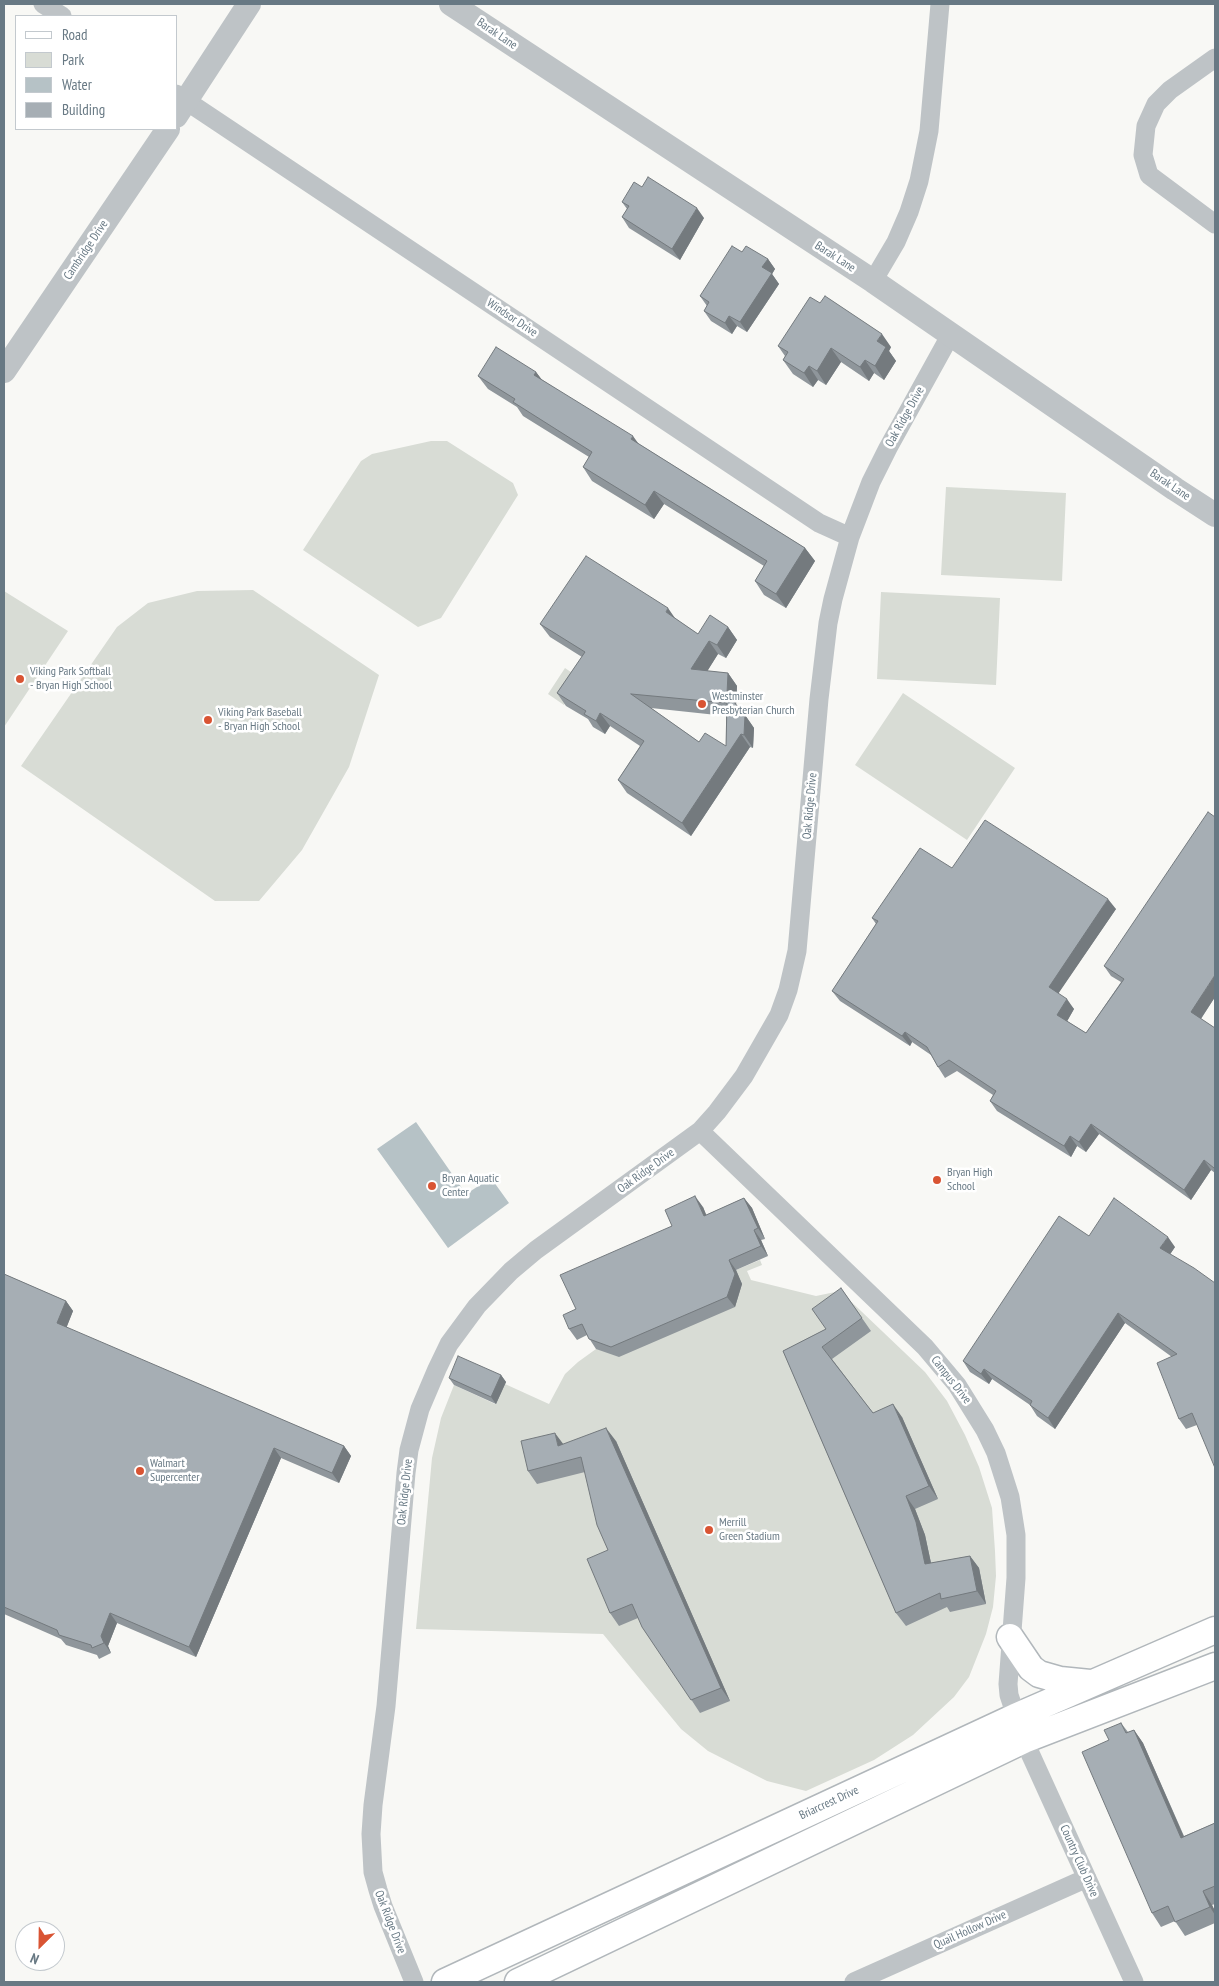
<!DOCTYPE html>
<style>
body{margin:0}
#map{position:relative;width:1219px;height:1986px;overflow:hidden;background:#f8f8f5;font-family:"PT Sans Narrow",sans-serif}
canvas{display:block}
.frame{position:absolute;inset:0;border:5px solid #687984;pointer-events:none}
.legend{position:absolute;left:15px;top:15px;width:162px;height:115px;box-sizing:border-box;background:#fff;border:1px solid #c3c9ce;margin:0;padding:6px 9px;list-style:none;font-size:15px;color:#687984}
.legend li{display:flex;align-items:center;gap:10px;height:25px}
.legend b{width:25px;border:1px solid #c3c9ce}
.north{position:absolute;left:15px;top:1921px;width:50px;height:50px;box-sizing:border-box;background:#fff;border:1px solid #c3c9ce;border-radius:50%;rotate:203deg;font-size:14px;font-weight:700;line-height:20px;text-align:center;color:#687984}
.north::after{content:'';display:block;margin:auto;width:18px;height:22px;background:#d95433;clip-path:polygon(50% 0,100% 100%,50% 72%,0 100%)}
</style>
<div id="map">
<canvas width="1219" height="1986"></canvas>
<div class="frame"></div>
<ul class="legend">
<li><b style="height:6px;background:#fff"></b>Road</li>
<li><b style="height:14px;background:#d8dcd5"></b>Park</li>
<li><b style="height:14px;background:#b6c2c6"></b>Water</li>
<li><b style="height:14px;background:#a6aeb4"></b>Building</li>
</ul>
<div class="north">N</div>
</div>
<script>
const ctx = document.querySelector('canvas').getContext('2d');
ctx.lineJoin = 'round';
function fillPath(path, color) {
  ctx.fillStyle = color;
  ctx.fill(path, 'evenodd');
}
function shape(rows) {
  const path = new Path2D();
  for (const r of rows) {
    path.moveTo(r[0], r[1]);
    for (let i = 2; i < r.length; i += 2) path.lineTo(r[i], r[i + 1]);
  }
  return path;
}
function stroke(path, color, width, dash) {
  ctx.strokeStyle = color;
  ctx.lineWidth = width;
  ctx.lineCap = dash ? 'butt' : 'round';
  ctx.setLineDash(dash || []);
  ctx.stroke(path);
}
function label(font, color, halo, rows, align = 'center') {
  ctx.font = font + ' "PT Sans Narrow",sans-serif';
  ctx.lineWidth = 5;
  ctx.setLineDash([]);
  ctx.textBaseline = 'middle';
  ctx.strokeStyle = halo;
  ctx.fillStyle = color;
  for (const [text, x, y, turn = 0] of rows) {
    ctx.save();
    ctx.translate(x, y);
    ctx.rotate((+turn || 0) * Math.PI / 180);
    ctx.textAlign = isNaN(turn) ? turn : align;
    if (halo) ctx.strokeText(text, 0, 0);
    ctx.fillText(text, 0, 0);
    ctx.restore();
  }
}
const green = shape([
 [431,441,447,441,513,483,518,495,441,618,418,627,303,550,361,461,372,454],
 [946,487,1066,493,1062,581,941,575],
 [253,590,379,675,349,767,302,850,259,901,215,901,21,766,117,627,148,603,197,591],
 [4,591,68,631,4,727],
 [881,592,1000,598,996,685,877,679],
 [565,668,581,679,564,705,548,694],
 [903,693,1015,768,967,840,855,765],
 [760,1260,762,1265,747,1271,751,1280,816,1296,840,1291,925,1372,947,1401,965,1435,979,1467,992,1508,995,1551,996,1576,993,1607,986,1634,969,1677,954,1697,913,1735,874,1760,806,1791,767,1781,708,1751,681,1729,603,1634,416,1629,432,1458,441,1418,454,1385,495,1404,505,1384,549,1404,565,1374,578,1362,596,1349,736,1270]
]);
const water = shape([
 [416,1122,466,1194,491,1178,509,1203,448,1248,377,1149]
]);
const minor = shape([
 [43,4,62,16],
 [1215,58,1170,90,1156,104,1146,126,1143,155,1149,175,1215,224],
 [176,94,819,523,850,537],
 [873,281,896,242,909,212,919,181,929,131,940,4],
 [700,1131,925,1347,957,1385,985,1430,996,1453,1010,1497,1016,1535,1016,1578,1008,1684,1009,1695,1024,1740,1134,1982],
 [414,1982,383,1906,378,1890,373,1872,371,1834,373,1805,386,1706,406,1473,409,1450,420,1409,437,1369,449,1344,477,1306,511,1271,536,1250,700,1131,717,1112,744,1076,779,1015,788,990,797,951,819,699,828,623,833,599,850,537,871,482,888,448,951,334],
 [854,1982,1087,1878]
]);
const tertiary = shape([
 [451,4,873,281,1175,489,1215,515],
 [176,116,249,4],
 [4,371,168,129]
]);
const secondary = shape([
 [1010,1637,1031,1668,1039,1674,1060,1680,1090,1683],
 [445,1982,1015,1717,1215,1630],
 [518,1982,1024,1740,1215,1666]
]);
const wall = shape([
 [622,202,704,218,680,260,629,228,622,217,627,209],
 [742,252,768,259,775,269,772,274,779,284,747,332,737,326,732,334,711,321,704,311,707,306,700,296],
 [778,346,891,347,889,351,896,361,884,380,874,373,869,381,841,362,826,385,818,380,813,387,793,374,783,360,785,356],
 [536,372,541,379,639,444,805,548,815,561,786,608,764,595,755,581,764,566,664,504,654,519,592,481,583,467,589,457,523,416,517,407,488,389,478,376],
 [676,619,698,634,728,627,737,640,726,658,718,654,707,671,728,673,737,686,736,705,745,715,754,728,753,748,750,747,691,836,627,793,618,780,640,746,610,726,605,734,593,727,588,719,566,706,557,693,582,657,550,637,540,624],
 [651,708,726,716,726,746,699,742],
 [952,868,1116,909,1058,993,1074,1009,1067,1021,1086,1033,1121,982,1111,976,1104,966,1215,997,1201,1019,1215,1028,1215,1173,1211,1170,1191,1200,1099,1134,1086,1152,1077,1146,1071,1157,997,1111,990,1101,993,1095,957,1071,945,1078,938,1067,931,1055,912,1042,910,1046,840,1001,832,991,876,924,872,918],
 [744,1198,752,1208,765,1239,761,1240,768,1256,736,1270,742,1284,735,1307,619,1357,596,1349,587,1335,577,1340,569,1329,576,1309,672,1226,703,1207,706,1215],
 [1089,1236,1175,1247,1170,1254,1197,1425,1186,1429,1179,1419,1172,1357,1125,1323,1055,1429,1037,1416,1030,1405,992,1379,989,1384,970,1372,963,1361],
 [4,1274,66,1301,73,1311,66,1328,344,1446,351,1456,339,1483,281,1458,196,1657,117,1623,108,1646,111,1653,99,1659,97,1655,66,1645,61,1639,4,1614],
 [841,1288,871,1331,832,1359,873,1413,902,1417,938,1499,915,1509,925,1535,931,1563,970,1556,979,1568,986,1604,950,1612,947,1607,906,1626,896,1613,783,1351,826,1329],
 [501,1375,506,1382,496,1404,454,1385,449,1378],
 [616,1441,730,1701,700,1713,638,1618,619,1626,610,1613,608,1550,585,1472,537,1484,528,1471,563,1444],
 [1121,1723,1128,1732,1134,1730,1143,1743,1184,1836,1215,1823,1215,1904,1212,1905,1215,1911,1215,1923,1185,1936,1175,1921,1161,1927,1152,1913,1109,1740]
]);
const shadedWall = shape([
 [697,208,704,218,680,260,672,249],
 [768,259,775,269,772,274,779,284,747,332,740,322,762,267],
 [729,316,737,326,732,334,725,323],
 [882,334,891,347,889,351,896,361,884,380,875,366,877,341],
 [831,348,841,362,826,385,817,371],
 [865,360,874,373,869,381,860,367],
 [809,366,818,380,813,387,804,373],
 [536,372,546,385,534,375],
 [633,436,643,450,631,439],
 [654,491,664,504,654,519,645,505],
 [805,548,815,561,786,608,776,594],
 [668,608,677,621,666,612],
 [728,627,737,640,726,658,717,645],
 [709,641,718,654,700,683,691,669],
 [728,673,737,686,736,707,727,694],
 [600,713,610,726,605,734,596,721],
 [745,715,754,728,753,748,744,735],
 [741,734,750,747,691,836,682,823],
 [1108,899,1116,909,1056,997,1049,987],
 [1215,975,1215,997,1198,1023,1191,1012],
 [1067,999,1074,1009,1065,1025,1057,1015],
 [905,1032,912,1042,910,1046,902,1036],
 [1091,1124,1099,1134,1086,1152,1079,1142],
 [1070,1136,1077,1146,1071,1157,1064,1146],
 [1204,1160,1211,1170,1191,1200,1184,1190],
 [695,1196,703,1207,711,1226,704,1216],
 [744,1198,752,1208,765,1239,758,1228],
 [754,1230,761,1240,768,1256,761,1246],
 [1168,1237,1175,1247,1167,1259,1160,1248],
 [729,1260,736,1270,742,1284,735,1307,727,1297],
 [66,1301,73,1311,64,1334,57,1323],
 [1118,1313,1125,1323,1055,1429,1048,1418],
 [984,1369,992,1379,989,1384,981,1374],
 [501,1375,506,1382,496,1404,491,1397],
 [893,1404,902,1417,938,1499,929,1486],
 [606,1428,616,1441,730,1701,721,1688],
 [555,1433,564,1445,558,1446],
 [344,1446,351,1456,339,1483,332,1473],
 [274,1448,281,1458,196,1657,189,1647],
 [906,1496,915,1509,925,1535,934,1577,925,1564],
 [970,1556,979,1568,986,1604,977,1591],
 [110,1613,117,1623,108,1646,111,1653,104,1643,101,1636],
 [1134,1730,1143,1743,1190,1851,1181,1838],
 [1203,1891,1212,1905,1215,1911,1215,1915,1210,1907]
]);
const building = shape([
 [648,177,697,208,672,249,622,217,629,206,622,202,634,182,642,187,648,177],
 [732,246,742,252,746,246,768,259,762,267,772,273,740,322,729,316,725,323,704,311,709,302,700,296,732,246],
 [825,296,882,334,877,341,886,347,875,366,865,360,860,367,831,348,817,371,809,366,804,373,783,360,788,352,778,346,810,297,820,303,825,296],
 [496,347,536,372,534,375,633,436,631,439,805,548,776,594,755,581,767,561,654,491,645,505,583,467,592,452,513,402,515,399,478,376,496,347],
 [586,556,668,608,666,612,698,634,710,615,728,627,717,645,709,641,691,669,728,673,727,694,745,715,744,735,741,734,682,823,618,780,644,741,600,713,596,721,584,714,586,711,557,693,585,652,540,624,586,556],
 [631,694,727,703,726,746,705,733,699,742,631,694],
 [1208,812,1215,817,1215,975,1191,1012,1215,1028,1215,1166,1214,1168,1204,1160,1184,1190,1091,1124,1079,1142,1070,1136,1064,1146,990,1101,996,1091,949,1060,938,1067,927,1047,905,1032,902,1036,832,991,878,921,872,918,920,848,952,868,985,820,1108,899,1049,987,1067,999,1057,1015,1086,1033,1124,979,1104,966,1208,812],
 [695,1196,704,1216,744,1198,758,1228,754,1230,761,1246,729,1260,735,1274,727,1297,611,1347,589,1339,582,1324,569,1329,563,1315,576,1309,560,1275,672,1226,665,1210,695,1196],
 [1114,1198,1168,1237,1160,1248,1194,1268,1215,1283,1215,1468,1192,1413,1179,1419,1157,1363,1177,1354,1118,1313,1048,1418,1030,1405,1032,1401,984,1369,981,1374,963,1361,1059,1216,1089,1236,1114,1198],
 [4,1274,66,1301,57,1323,344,1446,332,1473,274,1448,189,1647,110,1613,101,1636,104,1643,92,1648,91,1645,59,1635,57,1630,4,1607,4,1274],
 [841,1288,862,1318,822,1347,873,1413,893,1404,929,1486,906,1496,916,1522,925,1564,970,1556,977,1591,941,1599,940,1593,896,1613,783,1351,826,1329,812,1309,841,1288],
 [458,1356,501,1375,491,1397,449,1378,458,1356],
 [606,1428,721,1688,691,1700,642,1627,632,1604,610,1613,587,1559,608,1550,597,1525,581,1457,528,1471,521,1441,555,1433,558,1446,606,1428],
 [1121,1723,1126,1733,1134,1730,1181,1838,1215,1823,1215,1886,1203,1891,1210,1907,1175,1922,1168,1906,1152,1913,1082,1752,1109,1740,1104,1730,1121,1723]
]);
const markers = [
 [20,679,5,"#d95433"],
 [702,704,5,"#d95433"],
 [208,720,5,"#d95433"],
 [937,1180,5,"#d95433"],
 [432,1186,5,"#d95433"],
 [140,1471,5,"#d95433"],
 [709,1530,5,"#d95433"]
];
const streetNames = [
 ["Barak Lane",497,34,34],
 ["Cambridge Drive",86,250,-56],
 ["Barak Lane",835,257,33],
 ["Windsor Drive",512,318,34],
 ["Oak Ridge Drive",905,417,-61],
 ["Barak Lane",1170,485,34],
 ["Oak Ridge Drive",810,806,-85],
 ["Oak Ridge Drive",646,1171,-36],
 ["Campus Drive",951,1380,52],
 ["Oak Ridge Drive",405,1492,-84],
 ["Briarcrest Drive",829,1803,-25],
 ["Country Club Drive",1079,1861,66],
 ["Oak Ridge Drive",390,1922,69],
 ["Quail Hollow Drive",970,1930,-24]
];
const poiNames = [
 ["Viking Park Softball",30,672],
 ["- Bryan High School",30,686],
 ["Westminster",712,697],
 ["Presbyterian Church",712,711],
 ["Viking Park Baseball",218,713],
 ["- Bryan High School",218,727],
 ["Bryan High",947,1173],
 ["School",947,1187],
 ["Bryan Aquatic",442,1179],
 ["Center",442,1193],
 ["Walmart",150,1464],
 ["Supercenter",150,1478],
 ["Merrill",719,1523],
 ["Green Stadium",719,1537]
];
fillPath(green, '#d8dcd5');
fillPath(water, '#b6c2c6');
stroke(secondary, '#b1b7bb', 29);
stroke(minor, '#bec3c6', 19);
stroke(tertiary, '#bec3c6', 24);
stroke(secondary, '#fff', 26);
fillPath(wall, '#8f969b');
fillPath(shadedWall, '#747a7e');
fillPath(building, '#a6aeb4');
stroke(building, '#747a7e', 1);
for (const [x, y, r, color] of markers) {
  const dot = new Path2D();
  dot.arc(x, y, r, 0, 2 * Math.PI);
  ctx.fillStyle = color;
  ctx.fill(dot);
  stroke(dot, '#fff', 2);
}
label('12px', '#687984', '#fff', streetNames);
label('12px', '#687984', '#fff', poiNames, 'left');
</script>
